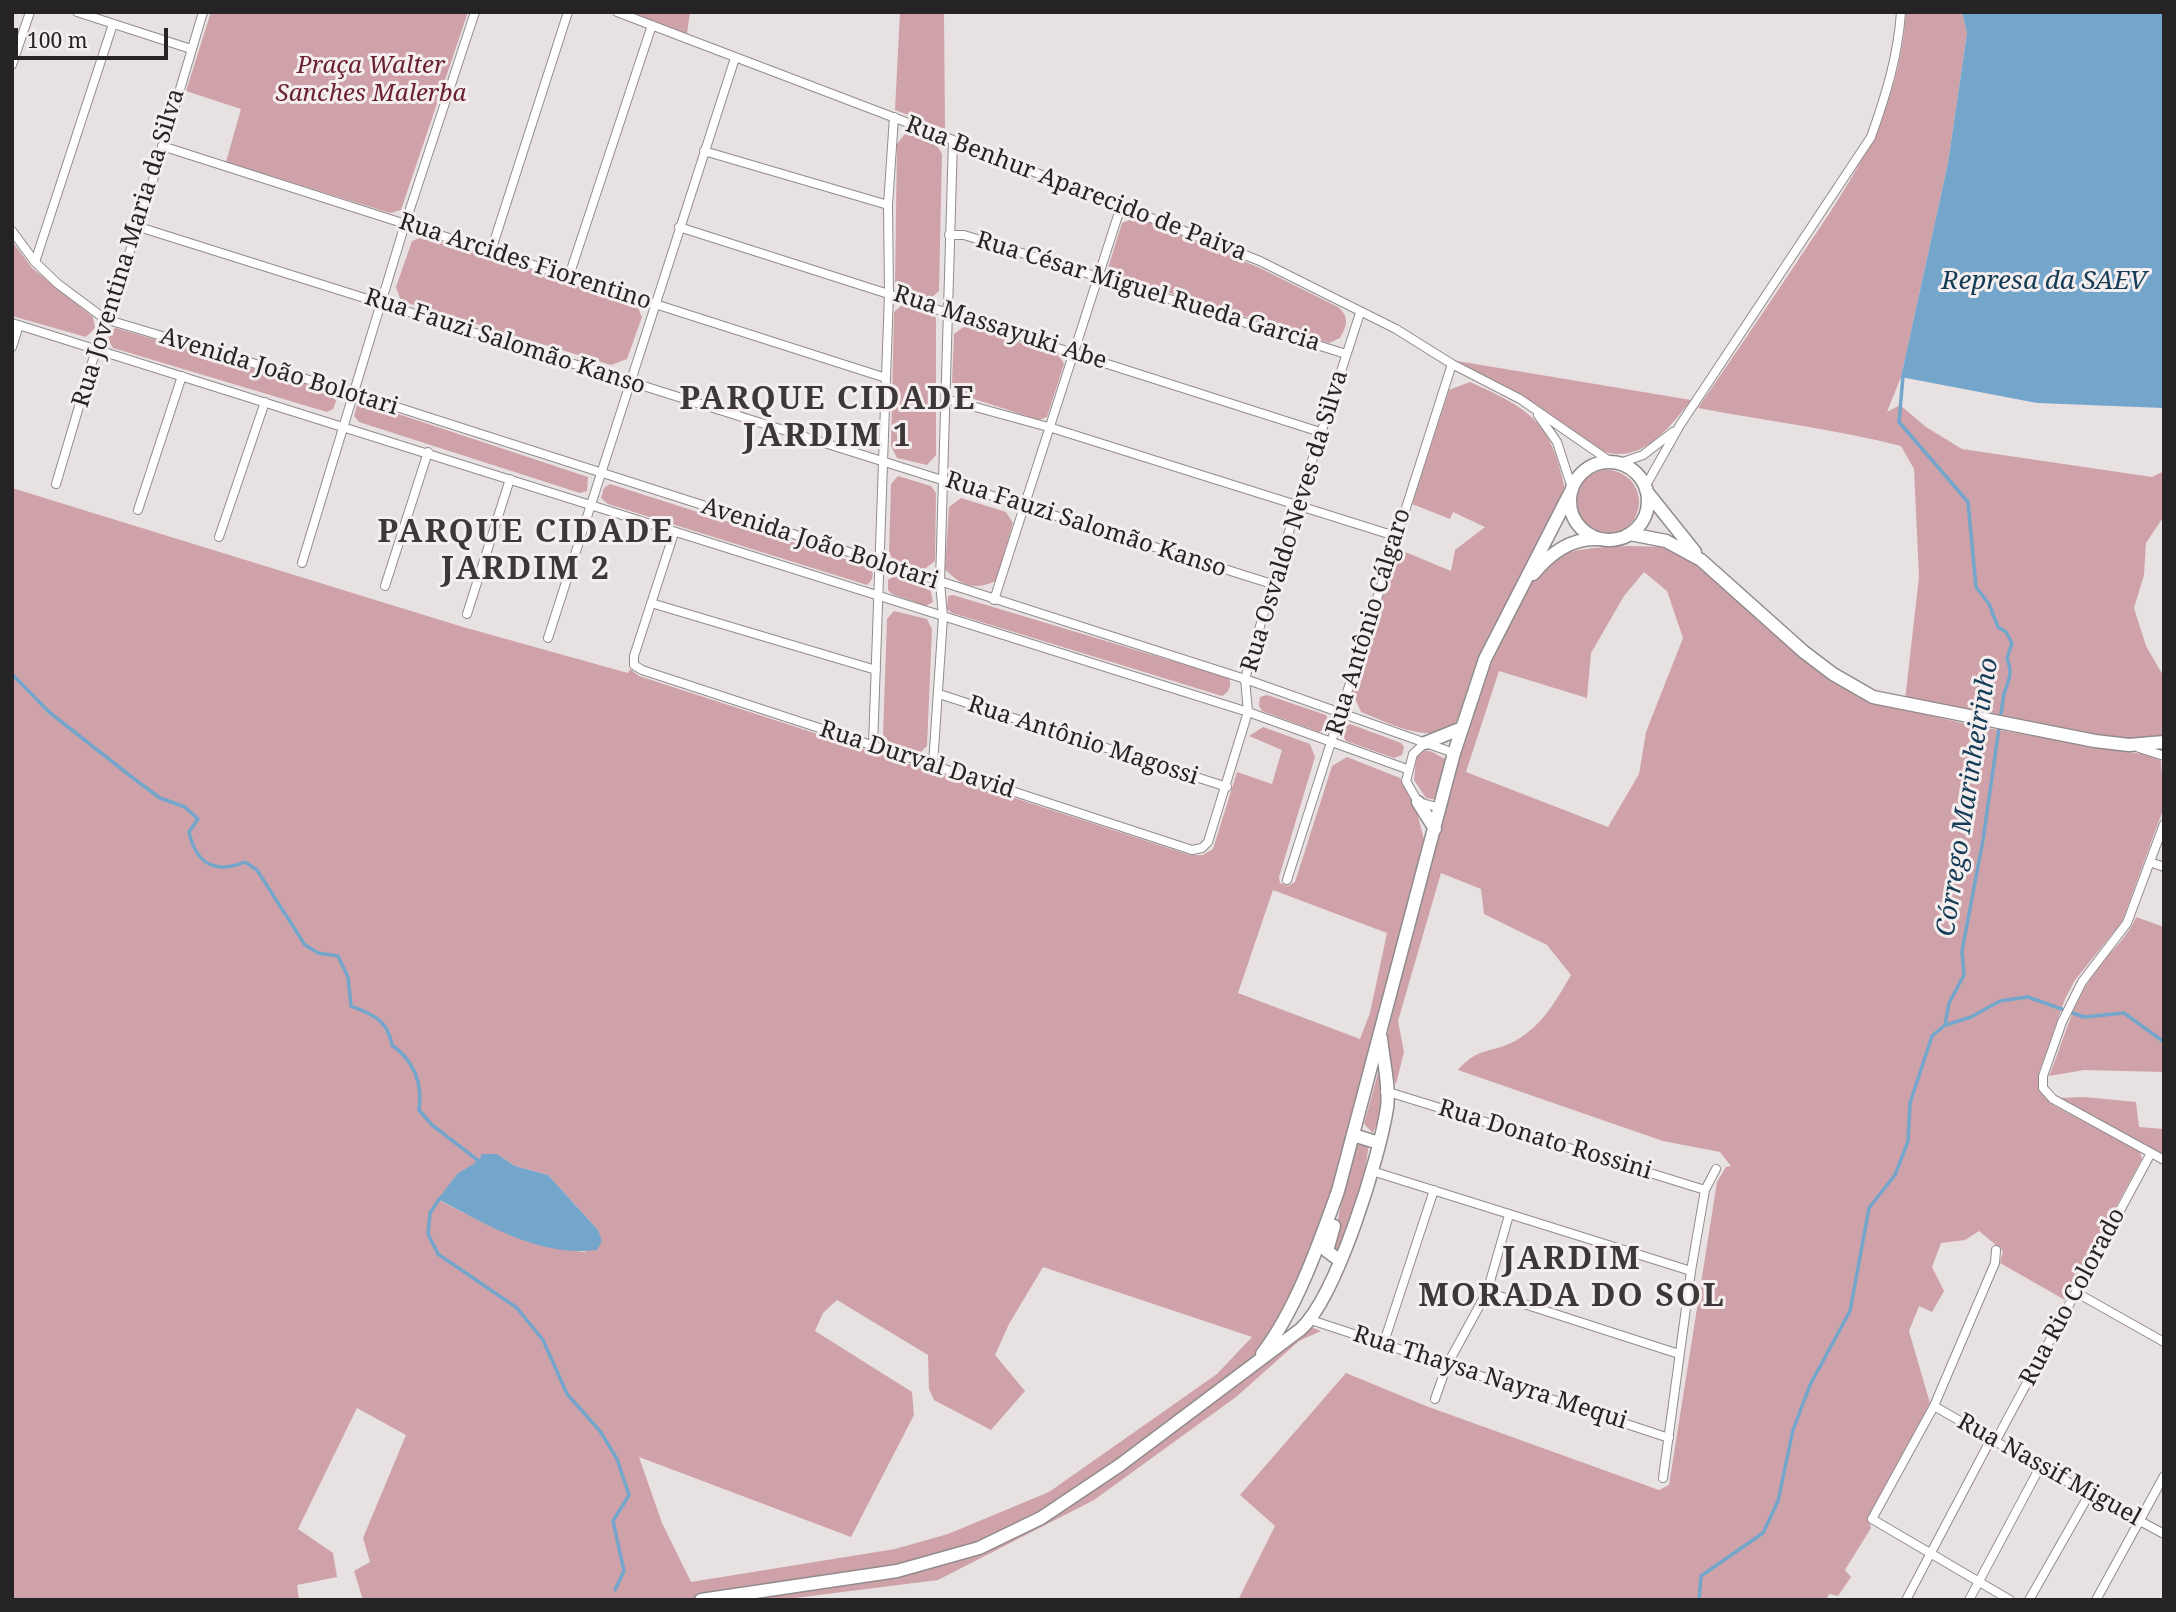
<!DOCTYPE html>
<meta charset="utf-8">
<style>
body{margin:0}
#map{position:relative;width:2176px;height:1612px;overflow:hidden;background:#e8e1e2;font-family:"Noto Serif",serif}
canvas{display:block}
.frame{position:absolute;inset:0;border:14px solid #252323;pointer-events:none}
.scale{position:absolute;left:14px;top:28px;width:154px;height:32px;box-sizing:border-box;border:4px solid #252323;border-top:0;padding-left:9px;font-size:21px;line-height:24px;white-space:nowrap;color:#252323;-webkit-text-stroke:5px #f5eeef;paint-order:stroke}
</style>
<div id="map">
<canvas width="2176" height="1612"></canvas>
<div class="frame"></div>
<div class="scale">100 m</div>
</div>
<script>
const g = document.querySelector('canvas').getContext('2d');
g.lineJoin = 'round';
function paint(path, color) {
  g.fillStyle = color;
  g.fill(path, 'evenodd');
}
function strokePath(path, color, width, dash) {
  g.strokeStyle = color;
  g.lineWidth = width;
  g.lineCap = dash ? 'butt' : 'round';
  g.setLineDash(dash || []);
  g.stroke(path);
}
function write(font, color, halo, rows, align = 'center') {
  g.font = font + ' "Noto Serif",serif';
  g.lineWidth = 6;
  g.setLineDash([]);
  g.textBaseline = 'middle';
  g.strokeStyle = halo;
  g.fillStyle = color;
  for (const [text, x, y, turn = 0] of rows) {
    g.save();
    g.translate(x, y);
    g.rotate((+turn || 0) * Math.PI / 180);
    g.textAlign = isNaN(turn) ? turn : align;
    if (halo) g.strokeText(text, 0, 0);
    g.fillText(text, 0, 0);
    g.restore();
  }
}
const green = new Path2D(`
 M 211,12 L 468,12 L 401,210 L 390,213 L 226,162 L 241,109 L 186,91 Z
 M 628,12 L 690,12 L 687,34 Z
 M 900,12 L 944,12 L 945,129 L 895,110 Z
 M 1906,12 L 1962,12 L 1967,33 L 1948,163 L 1901,377 L 1887,412 L 1900,405 L 1926,427 L 1962,449 L 2152,477 L 2164,471 L 2164,516 L 2146,543 L 2144,575 L 2134,608 L 2146,646 L 2164,677 L 2164,737 C 2112,752 1964,712 1905,700 L 1919,577 L 1914,469 L 1901,446 C 1835,429 1766,421 1698,408 C 1731,360 1764,311 1797,262 C 1852,180 1899,115 1906,12 Z
 M 908,130 L 933,139 L 942,154 L 939,291 L 929,300 L 901,292 L 895,282 L 897,144 Z
 M 1137,217 L 1258,267 L 1338,307 C 1350,317 1347,326 1340,338 L 1329,343 L 1113,275 L 1108,268 L 1122,223 Z
 M 425,236 L 636,303 L 642,317 L 627,359 L 611,365 L 401,301 L 396,287 L 412,241 Z
 M 12,241 L 32,268 L 93,317 L 95,328 L 86,337 L 12,316 Z
 M 902,305 L 929,311 L 936,318 L 936,455 L 927,465 L 897,458 L 891,446 L 894,312 Z
 M 965,326 L 1059,354 L 1064,364 L 1047,417 L 1039,420 L 959,394 L 952,382 L 954,334 Z
 M 116,328 L 333,392 L 337,399 L 333,409 L 327,412 L 113,348 L 108,340 L 111,330 Z
 M 1457,361 L 1691,400 C 1670,427 1643,463 1605,452 L 1521,396 Z
 M 1470,382 C 1530,409 1552,422 1565,490 C 1535,550 1499,610 1475,673 C 1469,689 1464,721 1448,729 C 1422,742 1385,721 1361,712 L 1352,691 L 1398,549 L 1451,571 L 1455,550 L 1485,527 L 1453,512 L 1450,519 L 1412,504 L 1449,390 Z
 M 362,402 L 588,477 L 587,491 L 580,493 L 359,422 L 354,416 L 357,405 Z
 M1575 502a32 32 0 1 1 64 0a32 32 0 1 1-64 0Z
 M 898,476 L 931,486 L 936,493 L 935,561 L 923,570 L 894,561 L 889,552 L 891,484 Z
 M 610,484 L 870,567 C 874,574 874,579 867,585 L 608,504 L 601,498 L 604,488 Z
 M 12,488 L 463,627 L 628,673 L 630,669 L 639,676 L 1190,855 L 1203,855 L 1213,849 L 1237,772 L 1272,784 L 1282,750 L 1249,736 L 1263,727 L 1310,744 L 1315,757 L 1279,877 L 1280,883 L 1288,886 L 1295,882 L 1332,766 L 1347,757 L 1400,778 L 1415,805 L 1425,843 L 1377,1038 L 1316,1245 L 1263,1349 L 1253,1358 L 1115,1463 L 1039,1515 L 975,1545 L 924,1561 L 684,1600 L 363,1600 L 354,1571 L 370,1562 L 363,1538 L 406,1435 L 357,1408 L 298,1529 L 333,1553 L 337,1577 L 297,1585 L 299,1600 L 12,1600 ZM 1273,890 L 1387,933 L 1370,1013 L 1360,1039 L 1238,993 ZM 497,1154 L 515,1166 L 548,1175 L 598,1230 L 585,1252 C 530,1247 487,1225 439,1200 L 458,1173 ZM 1043,1267 L 1252,1337 L 1217,1374 L 1049,1492 L 948,1534 L 895,1549 L 691,1582 L 662,1523 L 639,1457 L 851,1537 L 914,1415 L 912,1392 L 815,1331 L 823,1313 L 837,1300 L 928,1355 L 929,1389 L 934,1400 L 991,1430 L 1025,1391 L 995,1355 L 1009,1324 Z
 M 961,498 L 1006,512 L 1013,523 L 996,581 C 974,591 961,586 945,569 L 949,507 Z
 M 1629,546 L 1667,547 L 1697,564 L 1800,655 L 1885,705 L 1975,726 L 2148,755 L 2161,761 L 2164,807 L 2122,922 L 2075,980 L 2065,999 L 2038,1075 L 2040,1089 L 2051,1104 L 2140,1152 L 2142,1159 L 2065,1300 L 2000,1263 L 2003,1251 L 1979,1231 L 1965,1240 L 1941,1243 L 1932,1267 L 1944,1291 L 1932,1312 L 1919,1306 L 1909,1331 L 1930,1403 L 1868,1517 L 1871,1528 L 1845,1570 L 1851,1577 L 1838,1596 L 1829,1594 L 1826,1600 L 1238,1600 L 1275,1526 L 1240,1495 L 1346,1373 L 1426,1406 L 1659,1490 L 1669,1485 L 1717,1182 L 1726,1167 L 1731,1166 L 1720,1152 L 1663,1141 L 1458,1070 C 1479,1046 1490,1054 1515,1041 C 1543,1025 1555,1002 1571,975 L 1547,945 L 1484,914 L 1481,889 L 1441,873 L 1398,1021 L 1404,1052 L 1396,1084 L 1390,1072 L 1387,1037 C 1407,952 1429,868 1452,785 C 1468,728 1501,600 1547,563 C 1569,546 1603,548 1629,546 ZM 1644,572 L 1667,591 L 1683,638 L 1646,732 L 1639,774 L 1608,827 L 1466,772 L 1499,671 L 1587,698 L 1591,653 L 1624,596 Z
 M 894,576 L 930,588 L 933,602 L 926,606 L 892,594 L 888,590 L 888,580 Z
 M 953,595 L 1229,678 C 1232,686 1229,692 1222,696 L 952,613 L 947,609 L 948,596 Z
 M 894,611 L 927,619 L 932,629 L 927,746 L 919,754 L 889,745 L 883,736 L 887,619 Z
 M 1267,695 L 1326,715 L 1328,720 L 1325,729 L 1319,732 L 1262,711 L 1259,706 L 1260,697 Z
 M 1350,724 L 1401,743 L 1404,747 L 1402,755 L 1394,758 L 1346,741 L 1342,734 L 1344,727 Z
 M 1422,751 L 1430,751 L 1447,760 L 1438,800 L 1426,798 L 1414,780 L 1416,758 Z
 M 2136,917 L 2164,927 L 2164,1072 L 2084,1070 L 2049,1076 C 2063,1043 2070,1010 2090,979 C 2103,957 2127,940 2136,917 Z
 M 1381,1062 L 1384,1105 L 1373,1133 L 1364,1124 Z
 M 2084,1097 L 2136,1102 L 2139,1127 L 2164,1129 L 2164,1157 L 2058,1098 Z
 M 1363,1141 L 1369,1144 L 1365,1170 L 1340,1252 L 1332,1252 L 1343,1192 L 1357,1146 Z
 M 1311,1327 L 1321,1331 L 1299,1341 L 1236,1397 L 1094,1500 L 938,1580 L 779,1600 L 724,1600 L 898,1574 L 1007,1539 Z`);
const water = new Path2D(`
 M 1962,12 L 2164,12 L 2164,408 L 2037,403 L 1901,377 L 1948,163 L 1967,33 Z
 M 482,1154 L 497,1154 L 515,1166 L 548,1175 L 598,1230 L 602,1241 L 597,1250 C 539,1257 487,1225 438,1199 L 458,1173 L 479,1161 Z`);
const stream = new Path2D(`
 M 12,674 L 49,712 L 133,778 L 160,798 L 185,807 L 198,819 L 189,832 C 196,864 215,874 245,862 L 257,870 L 305,945 L 318,953 L 338,956 L 348,977 L 351,1006 C 373,1015 387,1019 392,1045 C 414,1061 423,1082 419,1110 L 432,1125 L 479,1161 L 476,1164
 M 1946,1025 L 1971,1017 L 2000,1001 L 2028,997 L 2084,1017 L 2124,1013 L 2164,1042
 M 440,1198 L 430,1213 L 428,1234 L 438,1254 L 517,1308 L 543,1340 L 567,1394 L 600,1431 L 617,1459 L 629,1495 L 613,1521 L 624,1571 L 615,1590
 M 1699,1600 L 1701,1576 L 1763,1533 L 1778,1501 L 1793,1430 L 1810,1385 L 1850,1311 L 1869,1208 L 1895,1175 L 1908,1141 L 1910,1103 L 1932,1036 L 1945,1025 L 1949,1003 L 1964,975 L 1962,951 L 1983,840 L 2004,693 C 2009,681 2013,672 2007,659 L 2012,643 L 2006,632 L 1998,627 L 1989,604 L 1976,587 L 1968,502 L 1899,422 L 1903,376`);
const minor = new Path2D(`
 M 77,12 L 191,49
 M 617,12 L 953,140 L 1260,261 L 1396,329 L 1452,364 L 1520,399 L 1611,462
 M 12,65 L 30,12
 M 162,146 L 886,378
 M 704,151 L 888,205
 M 139,227 L 1272,584
 M 679,227 L 1320,432
 M 12,231 L 35,262 L 58,284 L 105,319 L 353,393 L 1245,679 L 1454,753
 M 949,235 L 964,235 L 1346,354
 M 491,251 L 568,12
 M 35,262 L 113,24
 M 569,276 L 652,25
 M 12,323 L 1248,712 L 1407,769
 M 12,347 L 19,325
 M 946,399 L 1052,428 L 1395,536
 M 1538,415 L 1557,442 L 1572,488
 M 1620,463 L 1643,455 L 1673,432
 M 56,484 L 105,319 L 139,227 L 203,12
 M 1645,487 L 1680,425 L 1871,137 C 1886,95 1898,56 1901,12
 M 138,510 L 182,376
 M 674,533 L 634,656 L 634,665 L 642,670 L 1192,850 L 1202,848 L 1208,842 L 1248,712 L 1245,679 L 1272,584 L 1360,313
 M 219,537 L 265,402
 M 302,563 L 405,224 L 475,12
 M 385,586 L 428,452
 M 994,600 L 1121,206
 M 651,603 L 876,670
 M 467,614 L 510,479
 M 548,638 L 735,58
 M 939,694 L 1227,787
 M 1425,743 L 1413,754 L 1406,781 L 1418,802 L 1441,808
 M 873,746 L 889,293 L 888,205 L 894,117
 M 2139,748 L 2164,756
 M 933,764 L 943,617 L 940,582 L 953,140
 M 2164,824 L 2127,923 L 2082,982 L 2062,1022 L 2043,1076 L 2043,1088 L 2053,1099 L 2164,1160
 M 2150,862 L 2164,867
 M 1287,880 L 1452,364
 M 1385,1091 L 1705,1190
 M 1372,1171 L 1691,1271
 M 1996,1250 L 1995,1263 L 1934,1406 L 1872,1519 L 2010,1600
 M 1487,1292 L 1679,1354
 M 2077,1293 L 2164,1342
 M 1311,1320 L 1669,1438
 M 1384,1342 L 1434,1190
 M 1435,1399 L 1447,1365 L 1487,1292 L 1509,1215
 M 1934,1406 L 2040,1467 L 2164,1534
 M 1995,1442 L 2151,1153
 M 1663,1478 L 1691,1271 L 1705,1190 L 1716,1169
 M 1906,1600 L 1991,1439
 M 1969,1600 L 2040,1467
 M 2029,1600 L 2090,1493
 M 2096,1600 L 2164,1476`);
const secondary = new Path2D(`
 M1570 501a39 39 0 1 1 78 0a39 39 0 1 1-78 0Z
 M 1647,492 L 1695,552
 M 1630,534 L 1666,541 L 1701,560 L 1804,652 L 1833,674 L 1873,697 L 2095,741 L 2129,745 L 2164,742
 M 1533,574 C 1550,554 1570,538 1597,539
 M 1425,743 L 1462,728
 M 1418,802 L 1435,829
 M 1353,1135 L 1379,1143
 M 1334,1226 L 1327,1251 L 1339,1260
 M 1262,1354 C 1296,1310 1319,1244 1338,1191 L 1454,753 L 1485,659 L 1570,493
 M 701,1600 L 897,1571 L 979,1548 L 1041,1518 L 1120,1465 L 1301,1329 C 1337,1295 1379,1159 1387,1108 C 1390,1087 1383,1059 1381,1038`);
const parkNames = [
 ["Praça Walter",371,66],
 ["Sanches Malerba",371,94]
];
const streetNames = [
 ["Rua Benhur Aparecido de Paiva",1076,189,21],
 ["Rua Joventina Maria da Silva",129,248,-73],
 ["Rua Arcides Fiorentino",525,262,18],
 ["Rua César Miguel Rueda Garcia",1148,292,17],
 ["Rua Massayuki Abe",1000,328,18],
 ["Rua Fauzi Salomão Kanso",505,342,18],
 ["Avenida João Bolotari",279,372,17],
 ["Rua Osvaldo Neves da Silva",1295,521,-73],
 ["Rua Fauzi Salomão Kanso",1086,525,18],
 ["Avenida João Bolotari",820,544,18],
 ["Rua Antônio Cálgaro",1369,622,-73],
 ["Rua Antônio Magossi",1083,741,18],
 ["Rua Durval David",917,760,18],
 ["Rua Donato Rossini",1545,1140,17],
 ["Rua Rio Colorado",2073,1297,-62],
 ["Rua Thaysa Nayra Mequi",1490,1378,18],
 ["Rua Nassif Miguel",2049,1470,29]
];
const waterNames = [
 ["Represa da SAEV",2044,282],
 ["Córrego Marinheirinho",1968,797,-81]
];
const districtNames = [
 ["PARQUE CIDADE",828,400],
 ["JARDIM 1",828,437],
 ["PARQUE CIDADE",526,533],
 ["JARDIM 2",526,570],
 ["JARDIM",1572,1260],
 ["MORADA DO SOL",1572,1297]
];
paint(green, '#cfa2a9');
paint(water, '#74a6cc');
strokePath(stream, '#74a6cc', 3.5);
strokePath(minor, '#918b8c', 10);
strokePath(secondary, '#918b8c', 15);
strokePath(minor, '#fff', 8);
strokePath(secondary, '#fff', 12);
write('italic 24px', '#6b2134', '#f5eeef', parkNames);
write('24px', '#252323', '#f5eeef', streetNames);
write('italic 26px', '#143c57', '#f5eeef', waterNames);
g.letterSpacing = '2px';
write('bold 32px', '#3d3738', '#f5eeef', districtNames);
g.letterSpacing = '0px';
</script>
